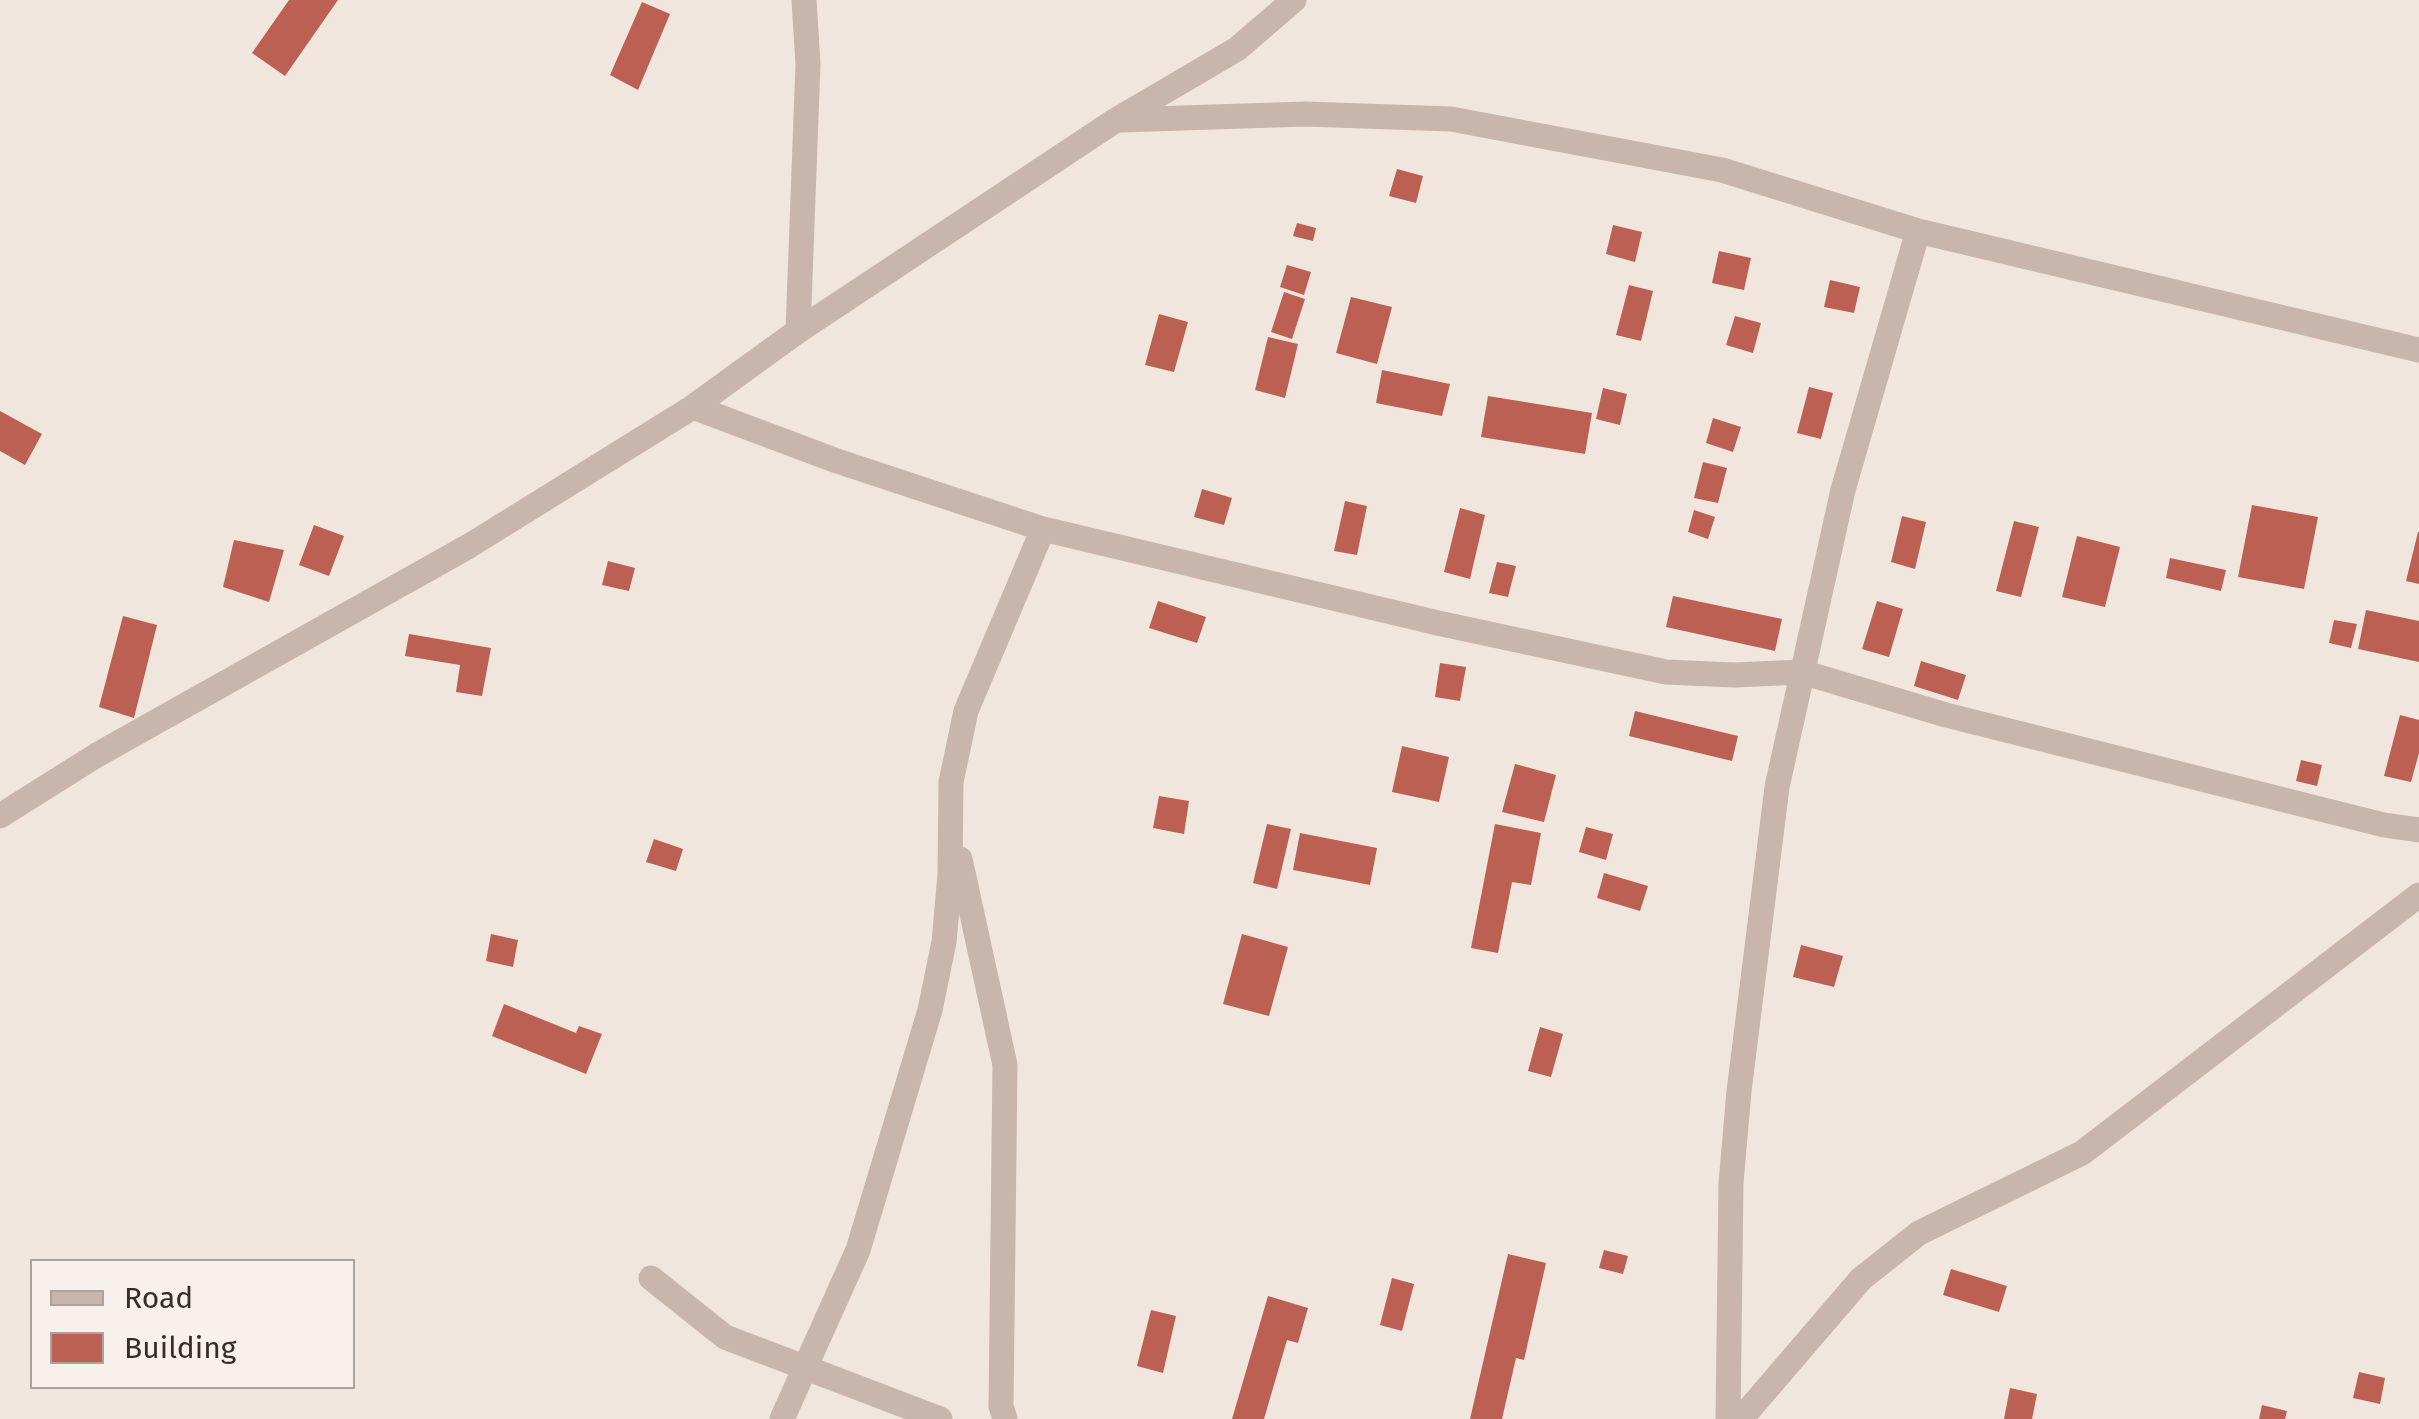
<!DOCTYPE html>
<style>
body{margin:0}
#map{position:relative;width:2419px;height:1419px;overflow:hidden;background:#f0e6de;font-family:"Fira Sans",sans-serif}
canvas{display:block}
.legend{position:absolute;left:30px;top:1259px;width:325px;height:130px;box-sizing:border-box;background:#f8f0ea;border:2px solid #aaa29d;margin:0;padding:12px 18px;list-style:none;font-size:30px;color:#362c2a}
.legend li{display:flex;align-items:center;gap:20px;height:50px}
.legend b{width:50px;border:2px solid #aaa29d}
</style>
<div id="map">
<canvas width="2419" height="1419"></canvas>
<ul class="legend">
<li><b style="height:12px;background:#c8b5ab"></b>Road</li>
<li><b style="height:28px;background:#bb6052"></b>Building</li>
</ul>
</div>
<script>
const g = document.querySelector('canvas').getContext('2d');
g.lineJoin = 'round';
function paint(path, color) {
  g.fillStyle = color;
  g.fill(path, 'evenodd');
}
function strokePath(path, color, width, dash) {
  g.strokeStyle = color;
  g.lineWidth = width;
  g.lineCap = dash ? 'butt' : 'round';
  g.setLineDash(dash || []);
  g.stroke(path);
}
const building = new Path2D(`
 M 289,0 L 338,0 L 285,76 L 252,53 Z
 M 642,2 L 670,14 L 638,90 L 610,75 Z
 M 1397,169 L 1423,176 L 1416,203 L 1389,196 Z
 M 1297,223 L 1316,228 L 1313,241 L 1293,236 Z
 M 1613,225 L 1642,232 L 1635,262 L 1606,254 Z
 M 1719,251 L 1751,258 L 1744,290 L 1712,283 Z
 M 1287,265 L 1311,272 L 1304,295 L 1280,287 Z
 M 1830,280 L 1860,287 L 1854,313 L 1824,307 Z
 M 1629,285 L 1653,291 L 1641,341 L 1616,335 Z
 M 1284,292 L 1305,299 L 1292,339 L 1271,332 Z
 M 1351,297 L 1392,307 L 1377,364 L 1336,353 Z
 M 1159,314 L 1188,322 L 1174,372 L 1145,365 Z
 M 1735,316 L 1761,323 L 1753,353 L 1726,345 Z
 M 1268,337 L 1298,344 L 1285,398 L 1255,390 Z
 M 1382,370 L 1450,384 L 1442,416 L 1376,403 Z
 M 1809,387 L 1833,393 L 1821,439 L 1797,433 Z
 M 1603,388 L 1627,394 L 1620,425 L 1596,419 Z
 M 1488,396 L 1592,413 L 1585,454 L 1481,437 Z
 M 0,411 L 42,434 L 25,465 L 0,451 Z
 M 1713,418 L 1741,427 L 1733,452 L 1706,443 Z
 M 1703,462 L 1727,468 L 1718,503 L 1694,498 Z
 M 1202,489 L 1232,498 L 1224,525 L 1194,517 Z
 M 1345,501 L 1367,506 L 1357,555 L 1334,551 Z
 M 2252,505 L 2318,517 L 2304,589 L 2238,577 Z
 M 1460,508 L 1485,515 L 1470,579 L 1444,572 Z
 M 1694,510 L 1715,517 L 1708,539 L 1688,532 Z
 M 1902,516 L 1926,522 L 1915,569 L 1891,562 Z
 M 2014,521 L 2039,527 L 2021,597 L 1996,591 Z
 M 314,525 L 344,536 L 329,576 L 299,565 Z
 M 2418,532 L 2419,532 L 2419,584 L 2406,581 Z
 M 2077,536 L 2120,547 L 2105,607 L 2062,597 Z
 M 234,540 L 284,550 L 269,602 L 223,587 Z
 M 2170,558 L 2226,570 L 2221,591 L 2166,578 Z
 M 608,561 L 635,568 L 629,591 L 602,585 Z
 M 1497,562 L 1516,566 L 1508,597 L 1489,593 Z
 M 1673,596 L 1782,619 L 1775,651 L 1666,627 Z
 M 1158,601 L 1206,617 L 1197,643 L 1149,628 Z
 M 1877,601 L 1903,609 L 1889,657 L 1862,649 Z
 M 2366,610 L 2419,621 L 2419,662 L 2358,649 Z
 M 123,616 L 157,625 L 134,718 L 99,707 Z
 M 2334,620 L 2357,624 L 2351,648 L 2329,643 Z
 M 409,634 L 491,648 L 482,696 L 456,692 L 460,665 L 405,656 Z
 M 1921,661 L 1966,675 L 1958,700 L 1914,686 Z
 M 1440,663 L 1466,667 L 1460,701 L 1435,697 Z
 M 1635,711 L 1738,736 L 1732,761 L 1629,736 Z
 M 2400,715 L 2419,720 L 2419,753 L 2411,782 L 2384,776 Z
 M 1402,746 L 1449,757 L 1439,802 L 1392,792 Z
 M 2301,760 L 2322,765 L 2317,786 L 2296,781 Z
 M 1515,764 L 1556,775 L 1544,822 L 1502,812 Z
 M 1159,796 L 1189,801 L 1184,834 L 1153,828 Z
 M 1267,824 L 1291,829 L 1277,889 L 1253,883 Z
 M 1495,824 L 1541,833 L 1531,885 L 1512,882 L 1498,953 L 1471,948 Z
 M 1586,827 L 1613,834 L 1606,860 L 1579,852 Z
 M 1300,833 L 1377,848 L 1370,885 L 1293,870 Z
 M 654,839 L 683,849 L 676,871 L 646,862 Z
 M 1604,873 L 1648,886 L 1640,911 L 1597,898 Z
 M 491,934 L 518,940 L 513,967 L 486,961 Z
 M 1242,934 L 1288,947 L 1269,1016 L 1223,1004 Z
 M 1801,945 L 1843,956 L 1834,987 L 1793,977 Z
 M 504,1004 L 576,1033 L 579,1026 L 602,1034 L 586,1074 L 492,1036 Z
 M 1540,1027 L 1563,1034 L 1551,1077 L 1528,1071 Z
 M 1604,1250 L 1628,1256 L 1623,1274 L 1599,1268 Z
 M 1508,1254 L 1546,1263 L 1524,1360 L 1516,1358 L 1502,1419 L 1470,1419 Z
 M 1951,1269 L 2007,1286 L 1999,1312 L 1943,1295 Z
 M 1392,1278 L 1414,1284 L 1402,1331 L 1380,1325 Z
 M 1268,1296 L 1308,1308 L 1298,1343 L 1287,1340 L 1264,1419 L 1232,1419 Z
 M 1151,1310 L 1176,1316 L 1163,1373 L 1137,1366 Z
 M 2359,1372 L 2385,1378 L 2380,1404 L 2353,1398 Z
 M 2010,1388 L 2037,1394 L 2032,1419 L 2004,1419 Z
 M 2262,1405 L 2287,1411 L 2285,1419 L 2259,1419 Z`);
const minor = new Path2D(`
 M 1121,120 L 1305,114 L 1451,119 L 1722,170 L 1918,231 L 2419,350
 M 798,331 L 808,64 L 804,0
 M 693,407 L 837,461 L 1043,529 L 1438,623 L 1666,672 L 1734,675 L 1802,672 L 1946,715 L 2384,825 L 2419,830
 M 0,816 L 97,755 L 469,546 L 693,407 L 798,331 L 1116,120 L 1237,49 L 1294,0
 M 960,859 L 1005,1065 L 1001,1406 L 1005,1419
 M 651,1278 L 725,1337 L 940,1419
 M 782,1419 L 858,1250 L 930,1010 L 944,942 L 950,875 L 951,782 L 966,711 L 1043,529
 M 1728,1419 L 1731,1183 L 1739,1091 L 1777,787 L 1843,490 L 1918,231
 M 1741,1419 L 1861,1279 L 1919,1233 L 2082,1153 L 2419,895`);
paint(building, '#bb6052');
strokePath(minor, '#c8b5ab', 25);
</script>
